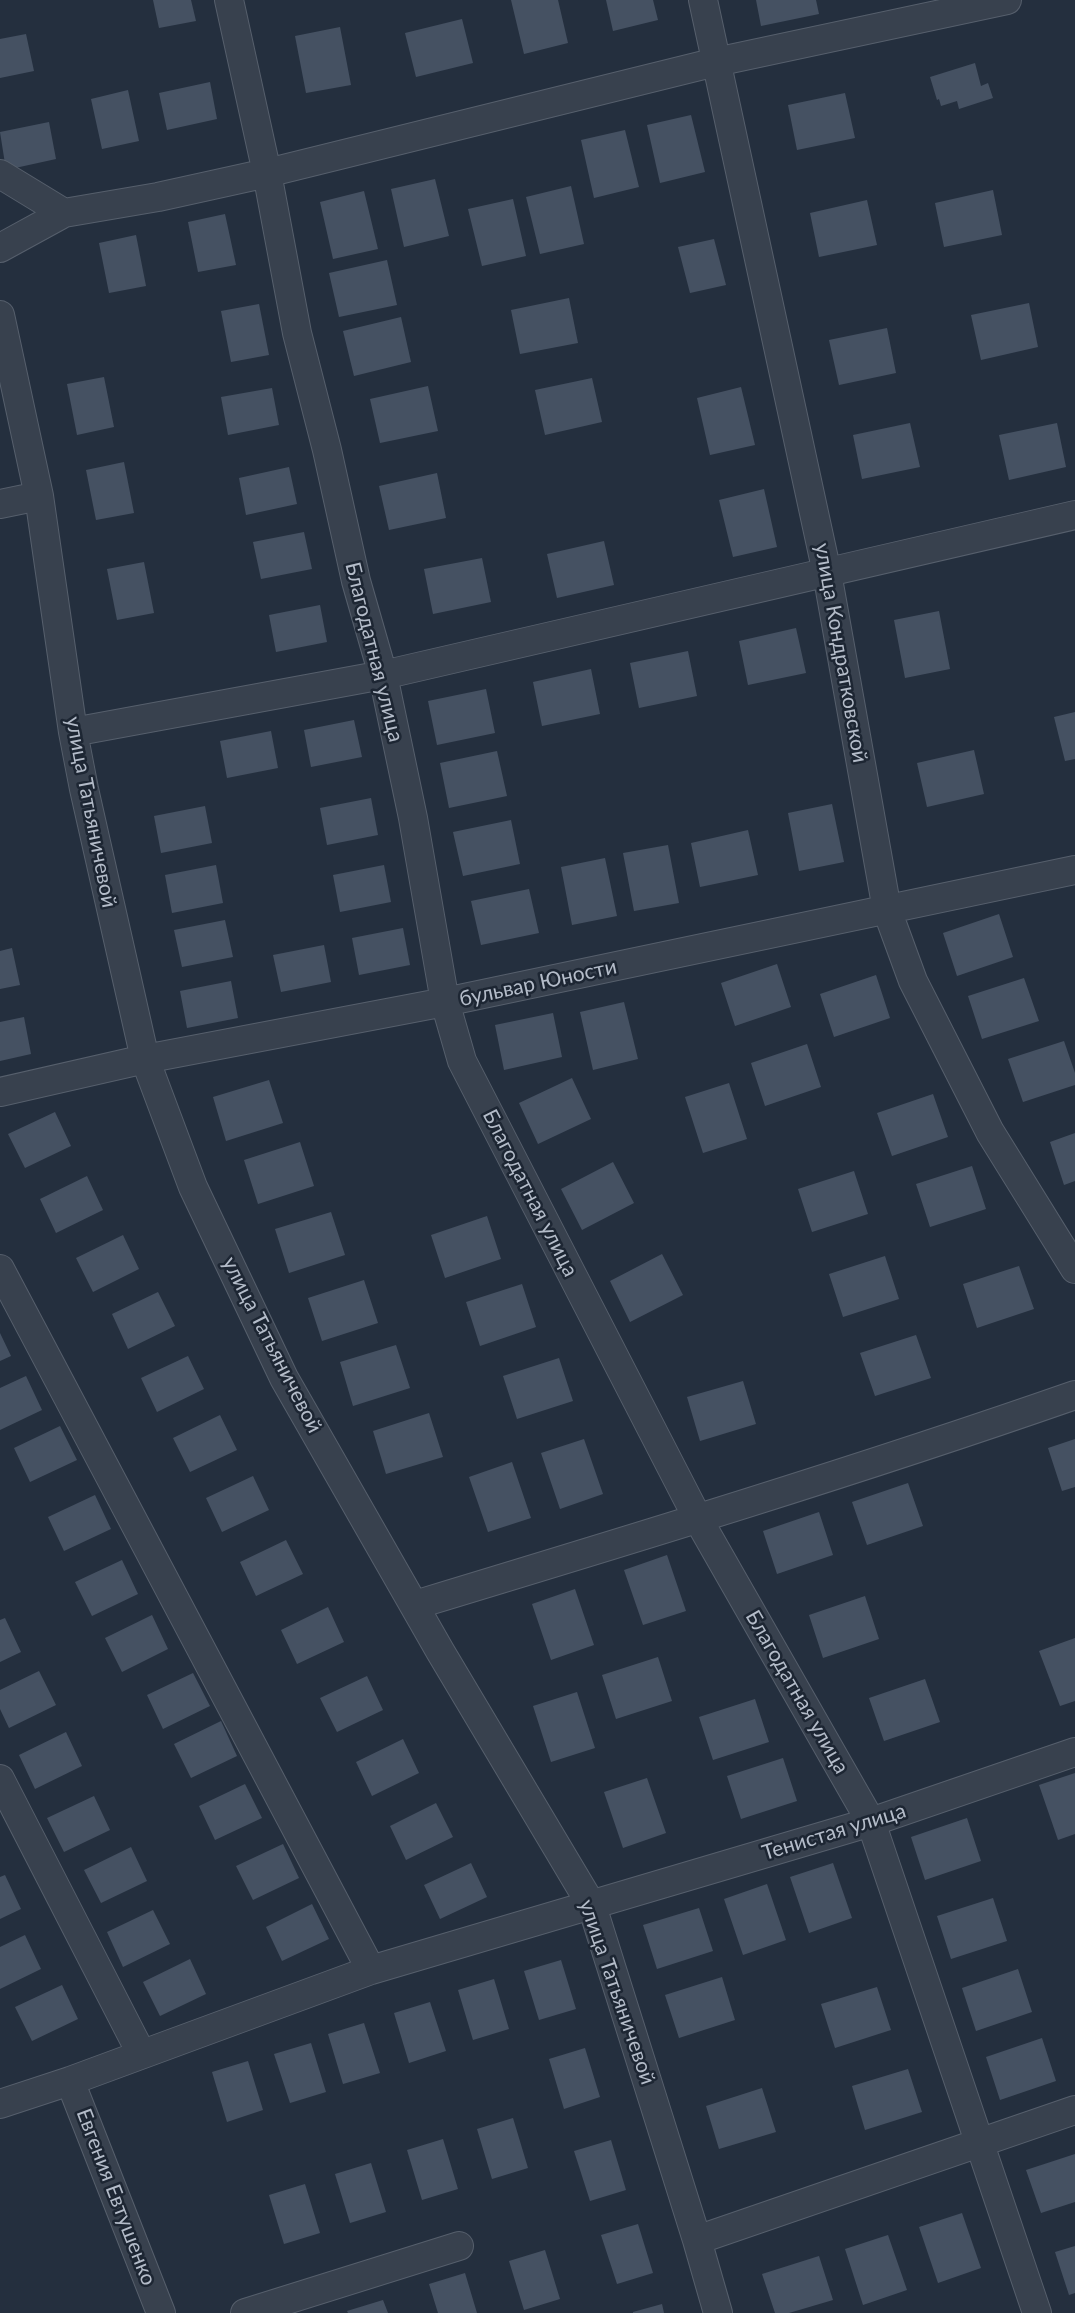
<!DOCTYPE html>
<meta charset="utf-8">
<style>
body{margin:0}
canvas{display:block;background:#242f3e}
</style>
<canvas width="1075" height="2313"></canvas>
<script>
const g = document.querySelector('canvas').getContext('2d');
g.lineJoin = 'round';
function paint(path, color) {
  g.fillStyle = color;
  g.fill(path, 'evenodd');
}
function strokePath(path, color, width, dash) {
  g.strokeStyle = color;
  g.lineWidth = width;
  g.lineCap = dash ? 'butt' : 'round';
  g.setLineDash(dash || []);
  g.stroke(path);
}
function write(font, color, halo, rows, align = 'center') {
  g.font = font + ' Lato,sans-serif';
  g.lineWidth = 5;
  g.setLineDash([]);
  g.textBaseline = 'middle';
  g.strokeStyle = halo;
  g.fillStyle = color;
  for (const [text, x, y, turn = 0] of rows) {
    g.save();
    g.translate(x, y);
    g.rotate((+turn || 0) * Math.PI / 180);
    g.textAlign = isNaN(turn) ? turn : align;
    if (halo) g.strokeText(text, 0, 0);
    g.fillText(text, 0, 0);
    g.restore();
  }
}
const building = new Path2D(`
 M 153,0 L 191,0 L 196,21 L 159,28 Z
 M 511,0 L 558,0 L 568,43 L 524,54 Z
 M 606,0 L 653,0 L 658,20 L 613,31 Z
 M 756,0 L 816,0 L 819,14 L 761,26 Z
 M 462,19 L 473,63 L 416,77 L 405,33 Z
 M 340,27 L 351,85 L 306,93 L 295,36 Z
 M 26,34 L 34,71 L 0,78 L 0,39 Z
 M 975,63 L 981,86 L 988,83 L 993,98 L 959,109 L 957,101 L 941,106 L 939,99 L 937,100 L 930,77 Z
 M 210,82 L 217,119 L 167,130 L 159,93 Z
 M 128,90 L 139,141 L 102,149 L 91,99 Z
 M 845,93 L 855,138 L 797,150 L 788,105 Z
 M 691,115 L 705,172 L 660,183 L 647,125 Z
 M 49,122 L 56,159 L 6,170 L 0,132 Z
 M 625,130 L 639,187 L 594,198 L 581,140 Z
 M 435,179 L 449,236 L 404,247 L 391,189 Z
 M 571,186 L 584,244 L 540,254 L 526,197 Z
 M 993,190 L 1002,235 L 944,247 L 935,203 Z
 M 364,191 L 378,249 L 333,259 L 320,202 Z
 M 513,199 L 526,256 L 482,266 L 468,209 Z
 M 867,200 L 877,245 L 819,257 L 810,213 Z
 M 225,214 L 236,265 L 198,272 L 188,222 Z
 M 136,235 L 146,286 L 109,293 L 99,243 Z
 M 714,239 L 726,285 L 690,293 L 678,247 Z
 M 387,260 L 397,305 L 339,317 L 329,273 Z
 M 569,298 L 578,343 L 520,354 L 511,310 Z
 M 1029,303 L 1038,347 L 981,360 L 971,315 Z
 M 259,304 L 269,355 L 231,362 L 221,311 Z
 M 401,317 L 411,362 L 354,376 L 343,331 Z
 M 887,328 L 896,373 L 839,385 L 829,340 Z
 M 104,377 L 114,427 L 77,435 L 67,384 Z
 M 592,378 L 602,422 L 545,435 L 535,390 Z
 M 428,386 L 438,431 L 380,443 L 370,399 Z
 M 741,387 L 755,445 L 710,455 L 697,398 Z
 M 272,388 L 279,425 L 228,435 L 221,397 Z
 M 910,423 L 920,467 L 862,479 L 853,435 Z
 M 1057,423 L 1066,467 L 1009,480 L 999,435 Z
 M 124,462 L 134,513 L 96,520 L 86,470 Z
 M 289,467 L 297,504 L 246,515 L 239,478 Z
 M 437,473 L 446,518 L 389,530 L 379,486 Z
 M 764,489 L 777,547 L 733,557 L 719,500 Z
 M 304,532 L 312,569 L 261,579 L 253,542 Z
 M 604,541 L 614,585 L 557,598 L 547,554 Z
 M 482,558 L 491,602 L 433,614 L 424,569 Z
 M 144,562 L 154,613 L 117,620 L 107,569 Z
 M 320,605 L 327,642 L 276,652 L 269,615 Z
 M 939,611 L 950,669 L 905,678 L 894,620 Z
 M 796,628 L 806,673 L 748,685 L 739,641 Z
 M 688,651 L 697,696 L 639,708 L 630,663 Z
 M 591,669 L 600,714 L 542,726 L 533,682 Z
 M 486,689 L 495,733 L 437,745 L 428,701 Z
 M 1075,712 L 1075,759 L 1065,761 L 1054,717 Z
 M 354,720 L 362,757 L 311,767 L 304,730 Z
 M 271,731 L 278,768 L 227,778 L 220,741 Z
 M 974,750 L 984,794 L 927,807 L 917,763 Z
 M 497,751 L 507,796 L 449,808 L 440,763 Z
 M 371,798 L 378,835 L 327,845 L 320,808 Z
 M 832,804 L 844,862 L 799,871 L 788,813 Z
 M 205,806 L 212,843 L 161,853 L 154,816 Z
 M 511,820 L 520,864 L 463,876 L 453,832 Z
 M 748,830 L 758,875 L 700,887 L 691,843 Z
 M 668,845 L 679,903 L 634,911 L 623,853 Z
 M 605,858 L 617,916 L 572,925 L 561,867 Z
 M 216,865 L 223,903 L 172,913 L 165,875 Z
 M 384,865 L 391,902 L 340,912 L 333,875 Z
 M 529,889 L 539,933 L 481,945 L 471,901 Z
 M 999,914 L 1013,957 L 957,976 L 943,933 Z
 M 225,920 L 233,957 L 182,967 L 174,930 Z
 M 403,928 L 410,965 L 359,975 L 352,938 Z
 M 324,945 L 331,982 L 281,992 L 273,955 Z
 M 12,948 L 20,985 L 0,989 L 0,951 Z
 M 777,964 L 791,1007 L 735,1026 L 721,983 Z
 M 876,975 L 890,1018 L 834,1037 L 820,994 Z
 M 1024,978 L 1039,1021 L 982,1039 L 968,996 Z
 M 231,981 L 238,1018 L 187,1028 L 180,991 Z
 M 624,1002 L 638,1059 L 593,1070 L 580,1012 Z
 M 553,1013 L 562,1057 L 504,1070 L 495,1025 Z
 M 24,1017 L 31,1054 L 0,1061 L 0,1022 Z
 M 1064,1041 L 1075,1073 L 1075,1085 L 1023,1102 L 1008,1059 Z
 M 807,1044 L 821,1087 L 765,1106 L 751,1063 Z
 M 572,1078 L 591,1119 L 538,1144 L 519,1103 Z
 M 269,1080 L 283,1123 L 226,1141 L 213,1097 Z
 M 729,1083 L 747,1139 L 703,1153 L 685,1097 Z
 M 933,1094 L 948,1137 L 892,1156 L 877,1113 Z
 M 55,1112 L 71,1146 L 25,1168 L 8,1134 Z
 M 1075,1133 L 1075,1181 L 1064,1185 L 1050,1142 Z
 M 300,1142 L 314,1186 L 258,1204 L 244,1160 Z
 M 613,1162 L 634,1203 L 582,1230 L 561,1189 Z
 M 972,1166 L 986,1209 L 930,1227 L 916,1184 Z
 M 854,1171 L 868,1214 L 812,1232 L 798,1189 Z
 M 87,1176 L 103,1210 L 56,1233 L 40,1199 Z
 M 331,1212 L 345,1255 L 289,1273 L 275,1229 Z
 M 487,1216 L 501,1259 L 445,1278 L 431,1235 Z
 M 123,1235 L 139,1269 L 93,1292 L 76,1258 Z
 M 662,1254 L 683,1295 L 630,1322 L 610,1281 Z
 M 885,1256 L 899,1299 L 843,1317 L 829,1274 Z
 M 1019,1266 L 1034,1309 L 977,1328 L 963,1284 Z
 M 364,1280 L 378,1323 L 322,1341 L 308,1298 Z
 M 522,1284 L 536,1327 L 480,1346 L 466,1302 Z
 M 158,1292 L 175,1326 L 128,1349 L 112,1314 Z
 M 0,1333 L 11,1356 L 0,1361 Z
 M 916,1335 L 931,1378 L 875,1396 L 860,1353 Z
 M 396,1345 L 410,1388 L 353,1406 L 340,1362 Z
 M 188,1356 L 204,1389 L 157,1412 L 141,1378 Z
 M 559,1358 L 573,1401 L 517,1419 L 503,1376 Z
 M 26,1376 L 42,1410 L 0,1430 L 0,1388 Z
 M 743,1381 L 756,1424 L 700,1441 L 687,1397 Z
 M 429,1413 L 443,1457 L 386,1474 L 373,1431 Z
 M 220,1415 L 237,1450 L 190,1472 L 173,1438 Z
 M 60,1426 L 77,1460 L 30,1482 L 14,1448 Z
 M 584,1439 L 603,1494 L 560,1509 L 541,1453 Z
 M 1075,1439 L 1075,1487 L 1062,1491 L 1048,1448 Z
 M 512,1462 L 531,1518 L 488,1532 L 469,1477 Z
 M 253,1476 L 269,1510 L 222,1532 L 206,1498 Z
 M 908,1483 L 923,1526 L 867,1545 L 852,1502 Z
 M 95,1495 L 111,1529 L 64,1551 L 48,1517 Z
 M 819,1512 L 833,1555 L 777,1574 L 763,1531 Z
 M 286,1540 L 303,1574 L 256,1596 L 240,1562 Z
 M 667,1555 L 686,1611 L 643,1625 L 624,1570 Z
 M 122,1560 L 138,1594 L 92,1616 L 75,1582 Z
 M 575,1589 L 594,1645 L 551,1660 L 532,1604 Z
 M 865,1596 L 879,1639 L 823,1658 L 809,1615 Z
 M 328,1607 L 344,1642 L 297,1664 L 281,1630 Z
 M 152,1615 L 168,1649 L 122,1672 L 105,1638 Z
 M 5,1618 L 21,1652 L 0,1662 L 0,1620 Z
 M 1075,1638 L 1075,1701 L 1060,1706 L 1039,1651 Z
 M 658,1657 L 672,1701 L 616,1719 L 602,1675 Z
 M 39,1671 L 56,1705 L 9,1728 L 0,1709 L 0,1690 Z
 M 193,1673 L 210,1706 L 163,1729 L 147,1695 Z
 M 367,1676 L 383,1710 L 337,1732 L 320,1698 Z
 M 925,1679 L 940,1722 L 884,1741 L 869,1698 Z
 M 577,1692 L 595,1748 L 551,1762 L 533,1706 Z
 M 755,1699 L 769,1742 L 713,1760 L 699,1717 Z
 M 221,1721 L 237,1756 L 191,1778 L 174,1744 Z
 M 66,1732 L 82,1766 L 35,1789 L 19,1755 Z
 M 403,1739 L 419,1773 L 372,1796 L 356,1762 Z
 M 783,1758 L 797,1801 L 741,1819 L 727,1776 Z
 M 1075,1773 L 1075,1834 L 1058,1840 L 1039,1785 Z
 M 647,1778 L 666,1833 L 623,1848 L 604,1792 Z
 M 245,1784 L 262,1818 L 215,1840 L 199,1806 Z
 M 94,1796 L 110,1830 L 64,1852 L 47,1818 Z
 M 436,1803 L 453,1837 L 406,1860 L 390,1826 Z
 M 967,1818 L 981,1861 L 925,1880 L 911,1837 Z
 M 283,1844 L 299,1878 L 253,1900 L 236,1866 Z
 M 131,1847 L 147,1881 L 101,1903 L 84,1870 Z
 M 471,1863 L 487,1897 L 440,1919 L 424,1885 Z
 M 833,1863 L 852,1918 L 809,1933 L 790,1877 Z
 M 5,1875 L 21,1909 L 0,1919 L 0,1877 Z
 M 767,1884 L 786,1940 L 743,1955 L 724,1899 Z
 M 993,1898 L 1007,1941 L 951,1959 L 937,1916 Z
 M 312,1904 L 329,1939 L 282,1961 L 266,1927 Z
 M 699,1908 L 713,1951 L 657,1969 L 643,1925 Z
 M 153,1910 L 170,1944 L 123,1967 L 107,1932 Z
 M 25,1935 L 41,1969 L 0,1989 L 0,1947 Z
 M 190,1959 L 206,1994 L 160,2016 L 143,1982 Z
 M 561,1960 L 576,2009 L 539,2020 L 524,1971 Z
 M 1018,1969 L 1032,2012 L 976,2031 L 962,1988 Z
 M 722,1977 L 735,2020 L 679,2038 L 665,1995 Z
 M 494,1979 L 509,2029 L 473,2040 L 458,1990 Z
 M 62,1985 L 78,2019 L 32,2041 L 15,2007 Z
 M 877,1987 L 891,2030 L 835,2048 L 821,2004 Z
 M 430,2002 L 446,2051 L 409,2063 L 394,2013 Z
 M 364,2023 L 380,2073 L 343,2084 L 328,2034 Z
 M 1042,2038 L 1056,2081 L 1000,2100 L 986,2057 Z
 M 311,2043 L 326,2092 L 290,2103 L 274,2054 Z
 M 585,2048 L 600,2097 L 564,2109 L 549,2059 Z
 M 248,2061 L 263,2110 L 227,2122 L 212,2072 Z
 M 908,2069 L 922,2112 L 865,2130 L 852,2086 Z
 M 762,2088 L 776,2132 L 719,2149 L 706,2106 Z
 M 513,2118 L 528,2168 L 492,2179 L 477,2129 Z
 M 443,2139 L 458,2189 L 422,2200 L 407,2150 Z
 M 611,2140 L 626,2190 L 590,2201 L 574,2151 Z
 M 1075,2154 L 1075,2202 L 1041,2213 L 1026,2170 Z
 M 371,2163 L 386,2212 L 350,2223 L 335,2174 Z
 M 305,2184 L 320,2233 L 284,2244 L 269,2195 Z
 M 962,2213 L 981,2268 L 938,2283 L 919,2227 Z
 M 638,2224 L 653,2273 L 617,2284 L 601,2235 Z
 M 888,2235 L 907,2290 L 863,2305 L 845,2249 Z
 M 1075,2246 L 1075,2293 L 1069,2295 L 1055,2252 Z
 M 545,2250 L 560,2299 L 524,2310 L 509,2261 Z
 M 819,2256 L 833,2300 L 789,2313 L 775,2313 L 762,2274 Z
 M 465,2273 L 477,2313 L 438,2313 L 429,2284 Z
 M 383,2300 L 388,2313 L 348,2313 L 347,2311 Z
 M 662,2304 L 664,2313 L 633,2313 L 633,2312 Z`);
const minor = new Path2D(`
 M 229,0 L 267,173 L 297,333 L 327,450 L 356,581 L 383,675 L 413,818 L 445,1002 L 462,1061 L 698,1519 L 871,1822 L 1037,2313
 M 703,0 L 827,573 L 887,910 L 913,981 L 990,1132 L 1075,1269
 M 0,174 L 64,213
 M 0,248 L 64,213 L 158,197 L 267,173 L 716,62 L 1007,0
 M 0,315 L 39,496 L 73,732 L 84,789 L 145,1059 L 193,1187 L 284,1378 L 440,1651 L 592,1906 L 697,2240 L 718,2313
 M 0,504 L 39,496
 M 73,732 L 383,675 L 1075,515
 M 0,1092 L 145,1059 L 445,1002 L 1075,870
 M 0,1269 L 371,1970
 M 415,1605 C 636,1538 857,1471 1075,1395
 M 0,1779 L 141,2053
 M 70,2081 L 161,2313
 M 0,2104 L 70,2081 L 371,1970 L 871,1822 L 1075,1752
 M 697,2240 L 1075,2110
 M 245,2313 L 459,2246`);
const streetNames = [
 ["Благодатная улица",374,652,76],
 ["улица Кондратковской",841,653,80],
 ["улица Татьяничевой",91,812,79],
 ["бульвар Юности",538,983,-12],
 ["Благодатная улица",530,1193,63],
 ["улица Татьяничевой",272,1345,63],
 ["Благодатная улица",797,1692,60],
 ["Тенистая улица",834,1832,-17],
 ["улица Татьяничевой",617,1992,71],
 ["Евгения Евтушенко",116,2197,69]
];
paint(building, '#455162');
strokePath(minor, '#565f6c', 30);
strokePath(minor, '#38414e', 28);
write('21px', '#b4bcc9', '#1d2633', streetNames);
</script>
